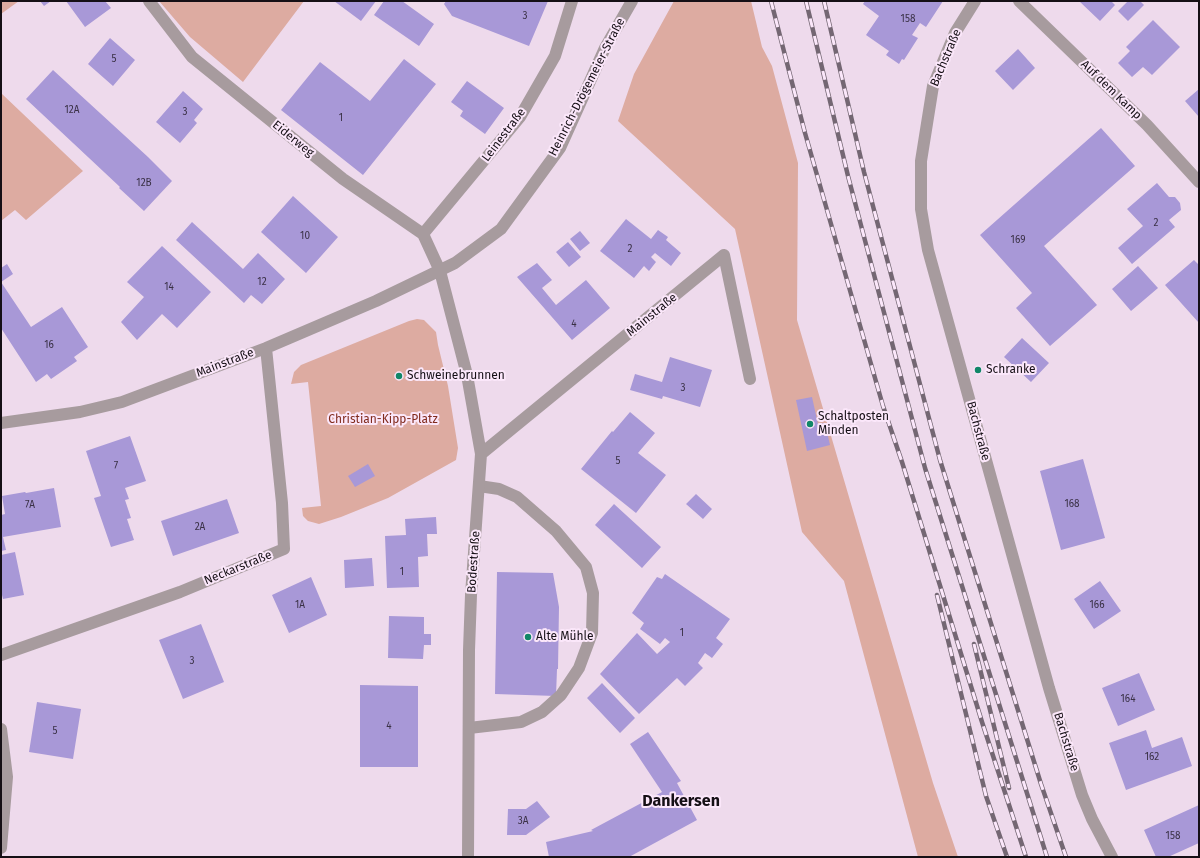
<!DOCTYPE html>
<meta charset="utf-8">
<style>
body{margin:0}
#map{position:relative;width:1200px;height:858px;overflow:hidden;background:#eedaec;font-family:"Fira Sans",sans-serif}
canvas{display:block}
.frame{position:absolute;inset:0;border:2px solid #150f15;pointer-events:none}
</style>
<div id="map">
<canvas width="1200" height="858"></canvas>
<div class="frame"></div>
</div>
<script>
const g = document.querySelector('canvas').getContext('2d');
g.lineJoin = 'round';
function paint(path, color) {
  g.fillStyle = color;
  g.fill(path, 'evenodd');
}
function strokePath(path, color, width, dash) {
  g.strokeStyle = color;
  g.lineWidth = width;
  g.lineCap = dash ? 'butt' : 'round';
  g.setLineDash(dash || []);
  g.stroke(path);
}
function write(font, color, halo, rows, align = 'center') {
  g.font = font + ' "Fira Sans",sans-serif';
  g.lineWidth = 4;
  g.setLineDash([]);
  g.textBaseline = 'middle';
  g.strokeStyle = halo;
  g.fillStyle = color;
  for (const [text, x, y, turn = 0] of rows) {
    g.save();
    g.translate(x, y);
    g.rotate((+turn || 0) * Math.PI / 180);
    g.textAlign = isNaN(turn) ? turn : align;
    if (halo) g.strokeText(text, 0, 0);
    g.fillText(text, 0, 0);
    g.restore();
  }
}
const green = new Path2D(`
 M 1,1 L 19,1 L 1,14 Z
 M 159,1 L 304,1 L 243,82 L 190,37 Z
 M 674,1 L 751,1 L 762,47 L 772,66 L 798,163 L 797,320 L 933,783 L 958,857 L 918,857 L 844,581 L 802,532 L 735,229 L 618,121 L 634,74 Z
 M 1,93 L 83,171 L 26,220 L 15,210 L 1,221 Z
 M 417,319 L 424,320 L 436,332 L 438,345 L 448,386 L 458,448 L 456,460 L 388,498 L 341,517 L 319,524 L 308,521 L 303,516 L 302,508 L 321,506 L 308,382 L 291,384 L 294,372 L 301,365 L 409,321 Z`);
const building = new Path2D(`
 M 40,1 L 51,1 L 44,6 Z
 M 66,1 L 105,1 L 111,8 L 85,27 Z
 M 334,1 L 376,1 L 361,21 Z
 M 384,1 L 402,1 L 434,24 L 419,46 L 374,15 Z
 M 446,1 L 548,1 L 529,46 L 452,16 L 444,4 Z
 M 865,1 L 943,1 L 926,27 L 920,23 L 912,35 L 918,38 L 904,60 L 902,59 L 899,64 L 886,55 L 889,51 L 866,35 L 879,16 L 863,4 Z
 M 1079,1 L 1111,1 L 1115,5 L 1100,21 Z
 M 1128,1 L 1140,1 L 1144,5 L 1128,21 L 1118,11 Z
 M 1153,20 L 1180,47 L 1152,75 L 1143,67 L 1132,77 L 1118,63 L 1130,51 L 1126,47 Z
 M 110,38 L 135,60 L 113,86 L 88,64 Z
 M 1018,49 L 1035,68 L 1013,90 L 995,71 Z
 M 404,59 L 436,84 L 363,175 L 281,110 L 320,62 L 370,101 Z
 M 53,70 L 148,157 L 172,181 L 144,211 L 119,188 L 120,187 L 26,99 Z
 M 467,81 L 504,108 L 485,134 L 460,116 L 463,111 L 451,102 Z
 M 1199,89 L 1199,117 L 1185,101 Z
 M 183,91 L 203,109 L 194,120 L 197,123 L 180,143 L 156,122 Z
 M 1101,128 L 1135,166 L 1044,246 L 1097,305 L 1050,346 L 1016,308 L 1032,293 L 980,235 Z
 M 1157,183 L 1169,197 L 1175,197 L 1180,203 L 1181,210 L 1169,220 L 1175,227 L 1132,264 L 1118,248 L 1143,226 L 1127,209 Z
 M 293,196 L 338,237 L 306,273 L 261,232 Z
 M 626,219 L 651,239 L 658,230 L 668,237 L 666,240 L 681,253 L 671,266 L 655,253 L 651,257 L 656,262 L 649,271 L 644,266 L 634,278 L 600,251 Z
 M 192,222 L 243,269 L 258,253 L 285,279 L 262,304 L 251,295 L 244,303 L 176,240 Z
 M 580,231 L 590,243 L 580,251 L 570,239 Z
 M 568,242 L 581,257 L 569,267 L 556,252 Z
 M 162,246 L 211,292 L 177,328 L 162,314 L 137,340 L 121,322 L 144,297 L 127,282 Z
 M 1194,260 L 1199,265 L 1199,323 L 1165,285 Z
 M 537,263 L 552,280 L 542,288 L 556,305 L 586,280 L 610,308 L 572,340 L 517,277 Z
 M 7,264 L 13,274 L 1,282 L 1,268 Z
 M 1138,266 L 1158,288 L 1131,311 L 1112,289 Z
 M 1,282 L 31,327 L 62,307 L 88,347 L 74,357 L 77,361 L 51,379 L 47,374 L 36,382 L 1,328 Z
 M 1022,338 L 1049,363 L 1031,382 L 1004,357 Z
 M 670,357 L 712,370 L 700,407 L 663,396 L 662,399 L 630,390 L 635,374 L 662,382 Z
 M 812,397 L 818,424 L 825,423 L 830,445 L 807,451 L 796,400 Z
 M 630,412 L 655,433 L 638,453 L 666,475 L 636,513 L 581,469 L 612,431 L 613,432 Z
 M 130,436 L 146,481 L 125,488 L 129,499 L 125,500 L 131,518 L 127,519 L 134,540 L 111,547 L 94,498 L 101,496 L 86,451 Z
 M 1083,459 L 1105,538 L 1061,550 L 1040,471 Z
 M 368,464 L 375,476 L 355,487 L 348,476 Z
 M 54,488 L 61,527 L 3,537 L 6,550 L 1,551 L 1,515 L 5,514 L 2,496 L 25,492 L 26,493 Z
 M 696,494 L 712,509 L 703,519 L 686,504 Z
 M 227,499 L 239,533 L 173,556 L 161,521 Z
 M 614,504 L 661,547 L 642,568 L 595,525 Z
 M 436,517 L 437,534 L 427,534 L 428,556 L 418,557 L 419,587 L 387,588 L 385,536 L 406,535 L 405,519 Z
 M 15,552 L 24,595 L 3,599 L 1,591 L 1,555 Z
 M 372,558 L 374,586 L 345,588 L 344,560 Z
 M 497,572 L 553,573 L 559,607 L 558,669 L 557,669 L 556,696 L 495,694 Z
 M 665,574 L 730,619 L 716,638 L 723,644 L 712,658 L 705,653 L 698,663 L 703,668 L 685,686 L 677,678 L 639,714 L 600,674 L 637,633 L 657,654 L 670,642 L 665,638 L 660,644 L 640,629 L 644,623 L 632,613 L 657,577 L 662,579 Z
 M 311,577 L 327,615 L 289,633 L 272,595 Z
 M 1100,581 L 1121,611 L 1094,629 L 1074,599 Z
 M 389,616 L 424,617 L 424,634 L 431,634 L 431,645 L 424,645 L 423,659 L 388,658 Z
 M 201,624 L 224,682 L 183,699 L 159,640 Z
 M 1139,673 L 1155,710 L 1118,726 L 1102,688 Z
 M 602,683 L 635,718 L 620,733 L 587,698 Z
 M 360,685 L 418,686 L 418,767 L 360,767 Z
 M 37,702 L 81,709 L 73,759 L 29,752 Z
 M 1146,730 L 1152,748 L 1182,737 L 1192,766 L 1126,790 L 1109,743 Z
 M 648,732 L 681,781 L 677,783 L 697,820 L 629,857 L 549,857 L 546,842 L 593,831 L 591,830 L 662,792 L 630,744 Z
 M 537,801 L 550,817 L 526,835 L 507,835 L 508,809 L 526,809 Z
 M 1199,805 L 1199,843 L 1168,857 L 1156,857 L 1144,830 Z`);
const service = new Path2D(`
 M 469,728 L 521,722 L 542,712 L 561,695 L 579,668 L 592,633 L 593,593 L 586,567 L 556,531 L 517,497 L 499,489 L 479,486`);
const minor = new Path2D(`
 M 149,1 L 192,57 L 343,179 L 423,234 L 440,271 L 467,375 L 481,454 L 471,595 L 469,650 L 468,857
 M 975,1 L 955,33 L 933,86 L 921,161 L 921,209 L 928,250 L 1049,688 L 1082,795 L 1092,819 L 1112,857
 M 1019,1 L 1147,125 L 1199,182
 M 423,234 L 520,117 L 555,56 L 572,1
 M 1,423 L 80,412 L 122,402 L 266,348 L 376,301 L 455,263 L 501,229 L 560,148 L 605,48 L 632,1
 M 481,454 L 724,255 L 750,379
 M 1,655 L 180,592 L 284,549 L 282,503 L 266,348
 M 1,729 L 7,777 L 1,848`);
const rail = new Path2D(`
 M 771,1 L 805,133 L 883,406 L 902,462 L 982,722 L 1026,857
 M 806,1 L 848,176 L 925,468 L 1047,857
 M 824,1 L 864,172 L 940,460 L 1041,784 L 1066,857
 M 937,595 L 986,796 L 1007,857
 M 974,644 L 1009,788`);
const markers = [
 [978,370,4,"#118768"],
 [399,376,4,"#118768"],
 [810,424,4,"#118768"],
 [528,637,4,"#118768"]
];
const numberNames = [
 ["3",525,16],
 ["158",908,19],
 ["5",114,59],
 ["12A",72,110],
 ["3",185,112],
 ["1",341,118],
 ["12B",144,183],
 ["2",1156,223],
 ["10",305,236],
 ["169",1018,240],
 ["2",630,249],
 ["12",262,282],
 ["14",169,287],
 ["4",574,324],
 ["16",49,345],
 ["3",683,388],
 ["5",618,461],
 ["7",116,466],
 ["168",1072,504],
 ["7A",30,505],
 ["2A",200,527],
 ["1",402,572],
 ["1A",300,605],
 ["166",1097,605],
 ["1",682,633],
 ["3",192,661],
 ["164",1128,699],
 ["4",389,726],
 ["5",55,731],
 ["162",1152,757],
 ["3A",523,821],
 ["158",1173,836]
];
const streetNames = [
 ["Bachstraße",946,58,-67],
 ["Heinrich-Drögemeier-Straße",587,87,-63],
 ["Auf dem Kamp",1111,90,44],
 ["Leinestraße",504,135,-53],
 ["Eiderweg",293,139,39],
 ["Mainstraße",652,315,-39],
 ["Mainstraße",225,363,-21],
 ["Bachstraße",978,431,75],
 ["Bodestraße",474,562,-86],
 ["Neckarstraße",238,568,-22],
 ["Bachstraße",1066,742,73]
];
const poiNames = [
 ["Schranke",986,370],
 ["Schweinebrunnen",407,376],
 ["Schaltposten",818,417],
 ["Minden",818,431],
 ["Alte Mühle",536,637]
];
const parkNames = [
 ["Christian-Kipp-Platz",383,420]
];
const districtNames = [
 ["Dankersen",681,802]
];
paint(green, '#ddaba1');
paint(building, '#a898d7');
strokePath(service, '#a79b9e', 12);
strokePath(minor, '#a79b9e', 12);
strokePath(rail, '#746773', 4.5);
strokePath(rail, '#fbe7fa', 3, [9]);
for (const [x, y, r, color] of markers) {
  const dot = new Path2D();
  dot.arc(x, y, r, 0, 2 * Math.PI);
  g.fillStyle = color;
  g.fill(dot);
  strokePath(dot, '#fbe7fa', 1.5);
}
write('10px', '#3a3146', null, numberNames);
write('12px', '#150f15', '#fbe7fa', streetNames);
write('12px', '#150f15', '#fbe7fa', poiNames, 'left');
write('12px', '#812b1d', '#fbe7fa', parkNames);
write('bold 16px', '#150f15', '#fbe7fa', districtNames);
</script>
